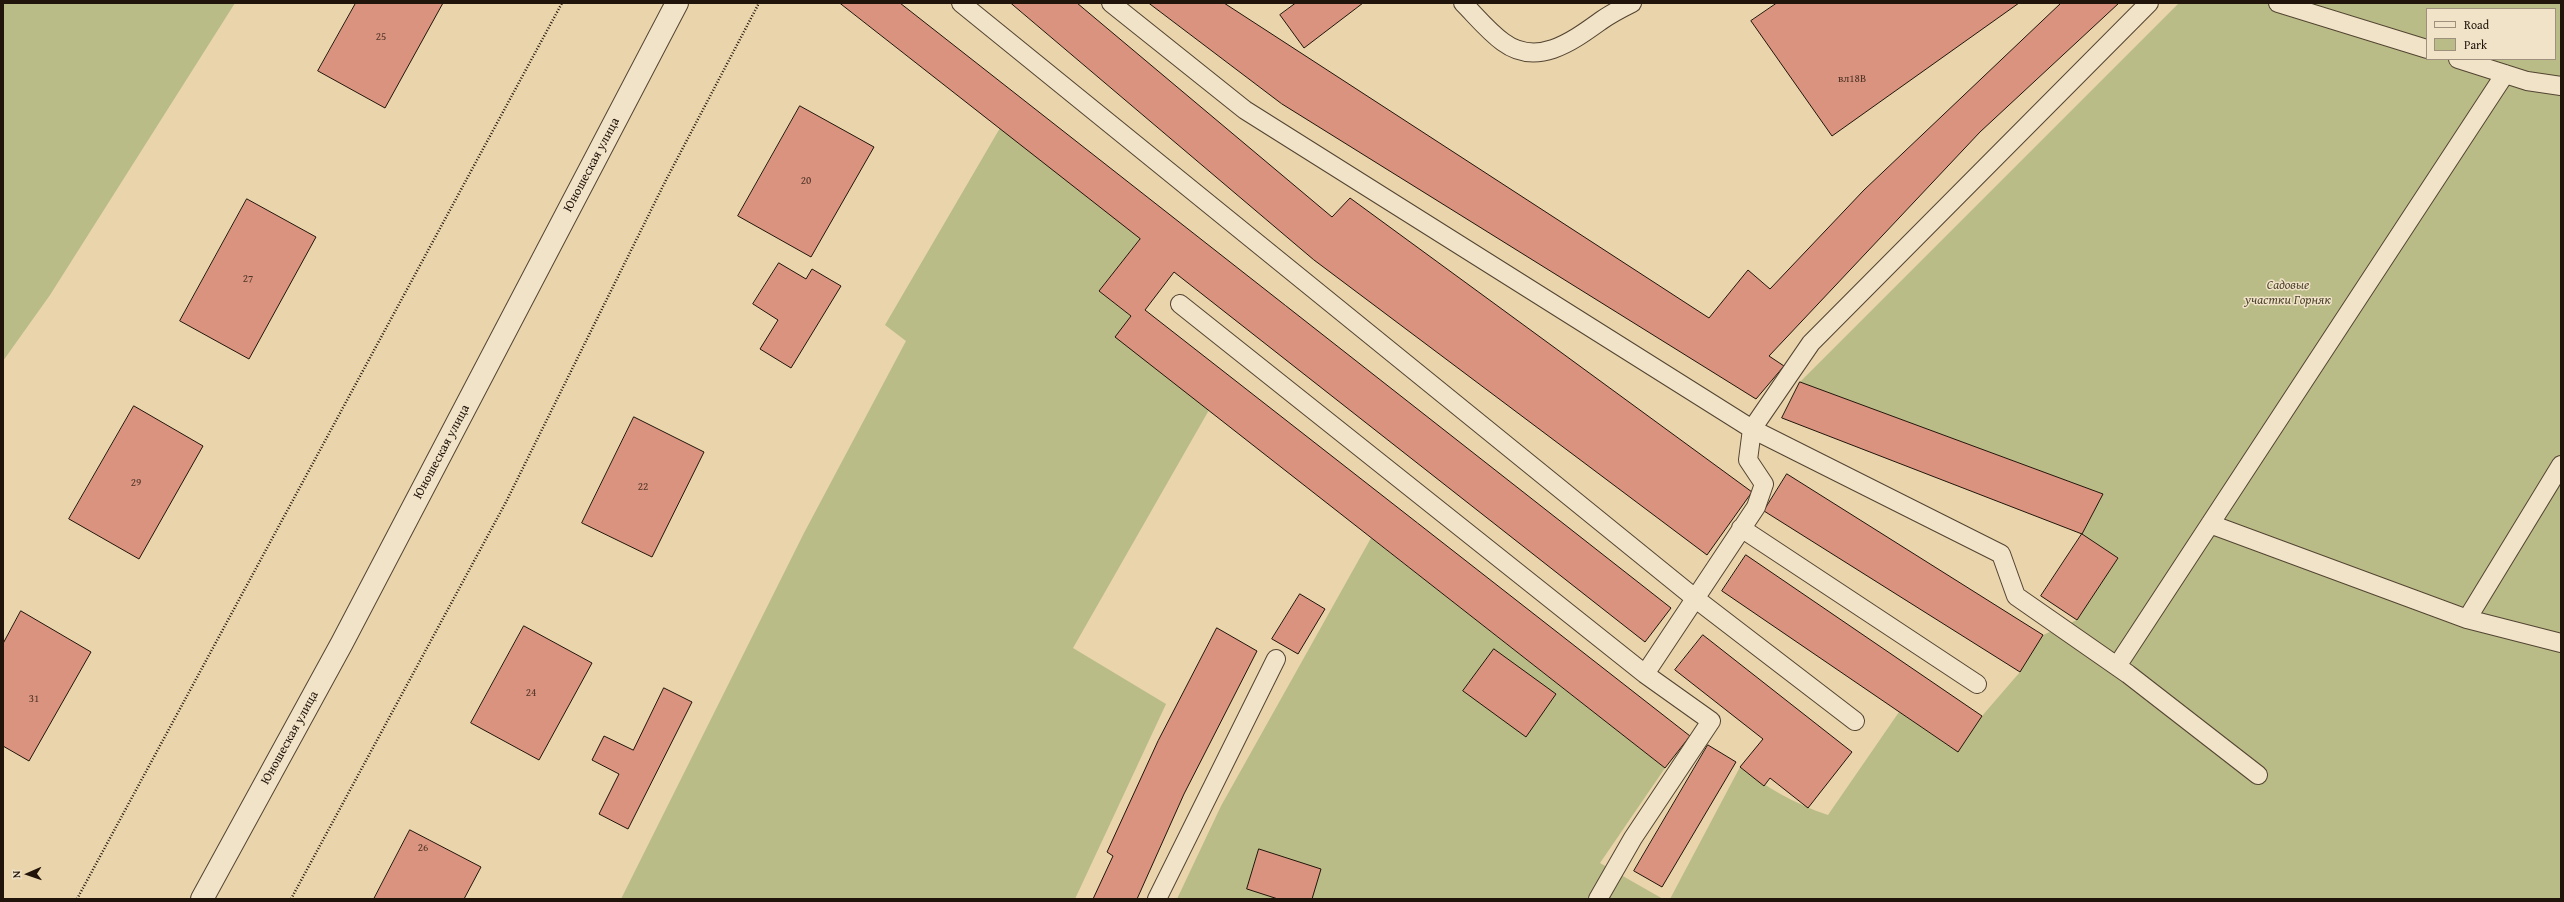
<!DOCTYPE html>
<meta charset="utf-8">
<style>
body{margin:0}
#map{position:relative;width:2564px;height:902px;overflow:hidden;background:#e9d4ab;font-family:"Gentium Book Plus",serif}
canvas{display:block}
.frame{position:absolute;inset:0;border:4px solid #21140a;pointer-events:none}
.legend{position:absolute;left:2426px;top:8px;width:130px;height:52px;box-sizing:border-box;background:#f1e3c8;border:1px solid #9e907c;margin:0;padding:5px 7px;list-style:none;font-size:12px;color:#21140a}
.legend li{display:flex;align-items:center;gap:8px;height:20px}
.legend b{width:20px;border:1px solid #9e907c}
.north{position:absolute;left:8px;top:854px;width:40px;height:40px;-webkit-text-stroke:3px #f1e3c8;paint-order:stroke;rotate:268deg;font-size:11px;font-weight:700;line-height:16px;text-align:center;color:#21140a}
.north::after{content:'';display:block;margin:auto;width:14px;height:18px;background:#21140a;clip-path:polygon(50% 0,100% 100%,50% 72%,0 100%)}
</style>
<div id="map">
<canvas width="2564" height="902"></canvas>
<div class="frame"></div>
<ul class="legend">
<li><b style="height:5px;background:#f1e3c8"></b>Road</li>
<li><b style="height:11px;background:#b9bc87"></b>Park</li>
</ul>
<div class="north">N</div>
</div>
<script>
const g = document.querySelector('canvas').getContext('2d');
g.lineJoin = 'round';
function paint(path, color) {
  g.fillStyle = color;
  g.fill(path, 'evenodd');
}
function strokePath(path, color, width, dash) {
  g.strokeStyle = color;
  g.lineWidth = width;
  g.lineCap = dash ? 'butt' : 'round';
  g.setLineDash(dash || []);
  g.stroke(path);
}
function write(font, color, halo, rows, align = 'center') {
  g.font = font + ' "Gentium Book Plus",serif';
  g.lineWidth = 3;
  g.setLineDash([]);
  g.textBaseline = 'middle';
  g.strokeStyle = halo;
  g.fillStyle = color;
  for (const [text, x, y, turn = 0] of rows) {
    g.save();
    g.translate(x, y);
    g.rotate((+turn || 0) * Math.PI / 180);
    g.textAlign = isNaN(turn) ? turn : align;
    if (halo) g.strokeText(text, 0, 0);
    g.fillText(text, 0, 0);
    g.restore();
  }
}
const green = new Path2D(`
 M 3,3 L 235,3 L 50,295 L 3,361 Z
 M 2179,3 L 2561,3 L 2561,899 L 1670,899 L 1740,767 C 1767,788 1795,804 1828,815 L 1899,712 L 1958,752 L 1982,716 L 2020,672 L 2043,635 L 2077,620 L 2118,558 L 2082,534 L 2103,494 L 1800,382 ZM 2427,9 L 2555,9 L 2555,59 L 2427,59 Z
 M 1000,128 L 1140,239 L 1099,291 L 1131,316 L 1209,410 L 1073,648 L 1166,704 L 1075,899 L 621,899 L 804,533 L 906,341 L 885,325 Z
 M 1371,538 L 1665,768 L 1600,863 L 1663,899 L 1177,899 L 1221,806 Z`);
const building = new Path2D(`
 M 356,3 L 443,3 L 385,108 L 318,71 Z
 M 840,3 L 900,3 L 1671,608 L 1645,642 L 1174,272 L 1145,310 L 1690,736 L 1665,768 L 1115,337 L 1131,316 L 1099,291 L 1140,239 Z
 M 1011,3 L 1077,3 L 1332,217 L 1350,198 L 1752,492 L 1707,555 L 1314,260 Z
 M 1149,3 L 1224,3 L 1709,318 L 1748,270 L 1770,289 L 1864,190 L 2061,3 L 2119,3 L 1980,132 L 1769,356 L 1784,366 L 1756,399 L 1282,104 Z
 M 1296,3 L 1363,3 L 1304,48 L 1280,15 Z
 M 1777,3 L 2019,3 L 1832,136 L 1751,21 Z
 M 800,106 L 874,147 L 811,257 L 738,216 Z
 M 247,199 L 316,237 L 249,359 L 180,321 Z
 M 779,263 L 806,279 L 812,269 L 841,286 L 791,368 L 760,349 L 778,320 L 753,304 Z
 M 1800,382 L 2103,494 L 2082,534 L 1782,418 Z
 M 134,406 L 203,446 L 139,559 L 69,519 Z
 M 634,417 L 704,452 L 652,557 L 582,523 Z
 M 1787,474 L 2043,635 L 2020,672 L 1764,511 Z
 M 2082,534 L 2118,558 L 2077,620 L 2041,596 Z
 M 1746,555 L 1982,716 L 1958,752 L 1722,591 Z
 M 1300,594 L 1325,609 L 1298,654 L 1272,639 Z
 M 21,611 L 91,652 L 29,761 L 3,746 L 3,644 Z
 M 524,626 L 592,663 L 539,760 L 471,723 Z
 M 1217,628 L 1257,651 L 1184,794 L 1137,899 L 1093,899 L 1113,856 L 1107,852 L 1158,741 Z
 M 1703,635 L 1852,752 L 1808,808 L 1770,778 L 1764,786 L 1740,767 L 1763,739 L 1675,670 Z
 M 1494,649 L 1556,694 L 1526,737 L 1463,691 Z
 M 664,688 L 692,702 L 628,829 L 599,814 L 619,774 L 592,760 L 604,736 L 633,750 Z
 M 1708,745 L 1736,762 L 1662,887 L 1634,871 Z
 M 410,830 L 481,867 L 464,899 L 374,899 Z
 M 1259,849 L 1321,869 L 1312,899 L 1278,899 L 1247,889 Z`);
const path = new Path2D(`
 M 77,899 L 562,3
 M 291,899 L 506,502 L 666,180 L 759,3`);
const service = new Path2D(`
 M 961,3 L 1696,599 L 1855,721
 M 1111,3 L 1245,110 L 1752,429 L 2001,554 L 2016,596 L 2128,674 L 2258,775
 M 1463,3 C 1476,16 1488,31 1503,42 C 1538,68 1574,40 1602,20 C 1612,13 1622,8 1632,3
 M 2278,3 L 2427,49
 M 2458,59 L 2527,81 L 2561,86
 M 1180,304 L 1645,674
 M 2210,524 L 2467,619 L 2561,465
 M 1741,528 L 1977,684
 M 2467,619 L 2561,643
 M 2117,666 L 2505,74
 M 1157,899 L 1276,659
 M 1598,899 L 1633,838 L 1711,721 L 1645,674 L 1756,507 L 1764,484 L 1748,460 L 1752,429 L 1811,343 L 2149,3`);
const minor = new Path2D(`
 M 202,899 L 342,643 L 677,3`);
const numberNames = [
 ["25",381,37],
 ["вл18В",1852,79],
 ["20",806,181],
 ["27",248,279],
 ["29",136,483],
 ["22",643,487],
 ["24",531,693],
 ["31",34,699],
 ["26",423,848]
];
const streetNames = [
 ["Юношеская улица",592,165,-62],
 ["Юношеская улица",442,452,-62],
 ["Юношеская улица",290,738,-61]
];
const parkNames = [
 ["Садовые",2288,286],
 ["участки Горняк",2288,301]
];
paint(green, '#b9bc87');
paint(building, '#d9937e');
strokePath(building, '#21140a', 1);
strokePath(service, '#534432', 20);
strokePath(minor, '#534432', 24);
strokePath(path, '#21140a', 2.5, [1, 2]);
strokePath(service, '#f1e3c8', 18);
strokePath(minor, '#f1e3c8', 22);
write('11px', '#4f3427', null, numberNames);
write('13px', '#21140a', '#f1e3c8', streetNames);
write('italic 13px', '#4f4630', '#f1e3c8', parkNames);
</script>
